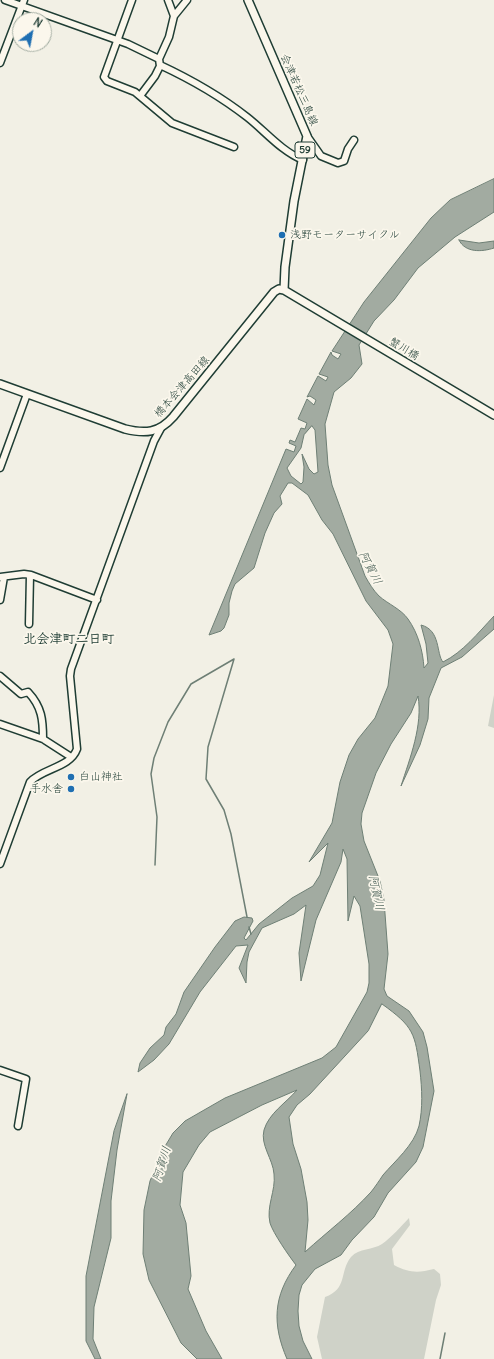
<!DOCTYPE html>
<meta charset="utf-8">
<style>
body{margin:0}
#map{position:relative;width:494px;height:1359px;overflow:hidden;background:#f2f0e5;font-family:Delius,sans-serif}
canvas{display:block}
.north{position:absolute;left:12px;top:12px;width:40px;height:40px;box-sizing:border-box;background:#fbf7ec;border:1px solid #a3ada2;border-radius:50%;rotate:32deg;font-size:11px;font-weight:700;line-height:16px;text-align:center;color:#1f3d34}
.north::after{content:'';display:block;margin:auto;width:14px;height:18px;background:#1f6fb2;clip-path:polygon(50% 0,100% 100%,50% 72%,0 100%)}
</style>
<div id="map">
<canvas width="494" height="1359"></canvas>
<div class="north">N</div>
</div>
<script>
const g = document.querySelector('canvas').getContext('2d');
g.lineJoin = 'round';
function paint(path, color) {
  g.fillStyle = color;
  g.fill(path, 'evenodd');
}
function strokePath(path, color, width, dash) {
  g.strokeStyle = color;
  g.lineWidth = width;
  g.lineCap = dash ? 'butt' : 'round';
  g.setLineDash(dash || []);
  g.stroke(path);
}
function write(font, color, halo, rows, align = 'center') {
  g.font = font + ' Delius,"Klee One",sans-serif';
  g.lineWidth = 3.5;
  g.setLineDash([]);
  g.textBaseline = 'middle';
  g.strokeStyle = halo;
  g.fillStyle = color;
  for (const [text, x, y, turn = 0] of rows) {
    g.save();
    g.translate(x, y);
    g.rotate((+turn || 0) * Math.PI / 180);
    g.textAlign = isNaN(turn) ? turn : align;
    if (halo) g.strokeText(text, 0, 0);
    g.fillText(text, 0, 0);
    g.restore();
  }
}
const green = new Path2D(`
 M 494,695 L 494,728 L 488,726 Z
 M 409,1218 L 410,1225 L 392,1249 L 394,1265 C 409,1273 418,1273 434,1269 L 440,1274 L 441,1285 L 436,1300 L 424,1359 L 322,1359 L 317,1337 L 325,1297 C 348,1289 339,1272 351,1257 C 359,1248 373,1250 382,1244 C 392,1237 401,1226 409,1218 Z`);
const water = new Path2D(`
 M 494,179 L 494,212 L 455,237 L 418,268 L 394,300 L 374,321 L 359,345 L 362,364 L 351,378 L 334,392 L 325,424 L 328,465 L 332,485 L 365,576 C 369,583 373,590 379,596 C 388,604 401,609 408,619 C 418,633 423,651 424,668 L 428,663 L 426,644 L 421,625 C 441,630 436,654 443,662 C 463,652 478,633 494,616 L 494,629 L 462,657 L 441,668 L 429,698 L 428,719 L 420,745 L 401,786 C 410,758 423,725 418,696 L 411,713 L 391,744 L 376,773 L 362,813 L 361,824 L 364,841 L 380,881 L 384,900 L 388,954 L 384,989 L 387,996 L 409,1011 L 423,1032 L 427,1047 L 434,1091 L 423,1147 L 416,1162 L 388,1193 L 374,1217 L 352,1240 L 341,1255 L 315,1269 L 302,1285 L 299,1295 L 298,1311 L 299,1326 L 303,1341 L 312,1359 L 287,1359 C 272,1324 273,1296 296,1265 C 289,1256 273,1233 270,1223 C 266,1206 276,1191 274,1174 C 273,1159 260,1145 264,1130 C 269,1113 286,1103 297,1090 L 262,1105 L 210,1132 L 199,1145 L 183,1172 L 180,1205 L 186,1223 L 191,1276 L 188,1289 L 206,1331 L 222,1359 L 197,1359 L 181,1343 L 149,1280 L 143,1254 L 144,1210 L 150,1181 L 164,1148 L 173,1133 L 185,1121 L 225,1098 L 322,1058 L 336,1047 L 367,992 L 369,983 L 369,964 L 360,906 L 354,896 L 348,921 L 347,859 L 343,849 L 341,862 L 316,920 L 301,981 L 299,953 L 306,905 L 294,914 L 262,928 L 249,952 L 247,962 L 246,983 L 239,968 L 248,945 L 236,946 L 200,992 L 169,1044 L 154,1060 L 138,1072 L 140,1063 L 150,1048 L 164,1035 L 166,1027 L 176,1014 L 184,992 L 215,947 L 235,921 L 244,917 L 252,918 L 253,921 L 244,938 L 246,940 L 259,924 L 292,898 L 313,886 L 320,875 L 328,843 L 309,862 L 332,823 L 340,782 L 349,755 L 358,739 L 375,718 L 388,686 L 393,644 L 388,630 L 366,601 L 333,534 L 322,520 L 308,495 L 292,483 L 288,483 L 280,496 L 282,504 L 274,513 L 265,533 L 254,568 L 235,584 L 232,591 L 229,603 L 229,615 L 224,628 L 221,631 L 209,635 L 286,449 L 294,452 L 296,446 L 289,443 L 290,440 L 295,442 L 301,428 L 305,429 L 307,423 L 298,419 L 307,399 L 314,405 L 316,400 L 310,396 L 307,397 L 318,376 L 326,381 L 328,377 L 319,374 L 331,352 L 332,355 L 338,359 L 341,354 L 332,351 L 364,302 L 431,218 L 450,200 ZM 312,426 L 315,430 L 318,472 L 314,474 L 309,469 L 302,454 L 304,467 L 303,482 L 301,484 L 291,476 L 287,468 L 301,448 L 304,435 ZM 382,1004 C 414,1027 415,1033 420,1071 C 422,1089 423,1108 419,1126 C 414,1145 395,1161 383,1175 C 379,1181 375,1187 371,1192 C 351,1214 327,1232 305,1252 L 308,1220 L 307,1202 L 301,1169 L 293,1144 L 289,1117 L 297,1105 L 310,1094 L 368,1031 Z
 M 459,240 L 479,243 L 494,241 L 494,248 C 482,252 465,253 459,240 Z
 M 127,1094 L 117,1150 L 111,1201 L 111,1238 L 94,1307 L 93,1339 L 101,1359 L 95,1359 L 86,1341 L 86,1276 L 114,1131 Z`);
const stream = new Path2D(`
 M 234,659 L 208,747 L 206,779 L 224,810 L 231,834 L 247,917
 M 155,865 L 157,817 L 151,774 L 154,758 L 168,722 L 191,684 L 234,659
 M 249,927 L 251,934
 M 440,1359 L 445,1333`);
const minor = new Path2D(`
 M 5,0 L 128,44 L 159,59
 M 132,0 L 104,77 L 107,81 L 135,92 L 172,123 L 234,147
 M 174,16 L 187,0
 M 0,63 L 24,0
 M 160,65 C 190,79 220,96 247,117 C 265,131 281,151 303,160
 M 140,96 L 155,76 L 160,66 L 159,59 L 169,37 L 174,16 L 168,0
 M 307,136 L 321,156 L 338,163 L 344,161 L 348,149 L 354,140
 M 0,468 L 27,394
 M 0,577 L 24,574 L 31,575 L 97,600
 M 0,600 L 4,577
 M 29,624 L 30,575
 M 0,676 L 21,694 L 28,692 C 42,707 43,720 43,739
 M 0,724 L 43,739 L 71,757
 M 0,864 L 30,782 C 43,768 70,768 77,749 L 70,676 L 71,669 L 154,441 L 161,428
 M 0,1070 L 26,1079 L 18,1126`);
const major = new Path2D(`
 M 248,0 L 307,136 L 294,201 L 285,267 L 284,290 L 494,415
 M 0,384 L 125,429 C 145,434 159,433 173,417 L 274,292 L 279,289 L 284,290`);
const markers = [
 [282,235,4,"#1f6fb2"],
 [71,777,4,"#1f6fb2"],
 [71,789,4,"#1f6fb2"]
];
const shields = [
 [305,150,20]
];
const shieldNames = [
 ["59",305,150]
];
const streetNames = [
 ["会津若松三島線",299,90,66],
 ["蟹川橋",404,349,31],
 ["橋本会津高田線",182,387,-49]
];
const poiNames = [
 ["浅野モーターサイクル",290,235],
 ["白山神社",79,777],
 ["手水舎",63,789,"right"]
];
const waterNames = [
 ["阿賀川",370,568,62],
 ["阿賀川",376,893,78],
 ["阿賀川",162,1164,-72]
];
const quarterNames = [
 ["北会津町二日町",69,639]
];
paint(green, '#cfd2c8');
paint(water, '#a2aba1');
strokePath(water, '#6e7f75', 1);
strokePath(stream, '#6e7f75', 1.5);
strokePath(minor, '#1f3d34', 9);
strokePath(major, '#1f3d34', 10);
strokePath(minor, '#fbf7ec', 6);
strokePath(major, '#fbf7ec', 7);
for (const [x, y, r, color] of markers) {
  const dot = new Path2D();
  dot.arc(x, y, r, 0, 2 * Math.PI);
  g.fillStyle = color;
  g.fill(dot);
  strokePath(dot, '#fbf7ec', 1.5);
}
for (const [x, y, w] of shields) {
  const box = new Path2D();
  box.roundRect(x - w / 2, y - 8, w, 16, 3);
  g.fillStyle = '#fbf7ec';
  g.fill(box);
  strokePath(box, '#1f3d34', 1);
}
write('bold 10px', '#1f3d34', null, shieldNames);
write('11px', '#1f3d34', '#fbf7ec', streetNames);
write('11px', '#1f3d34', '#fbf7ec', poiNames, 'left');
write('italic 12px', '#465e55', '#fbf7ec', waterNames);
write('bold 13px', '#1f3d34', '#fbf7ec', quarterNames);
</script>
